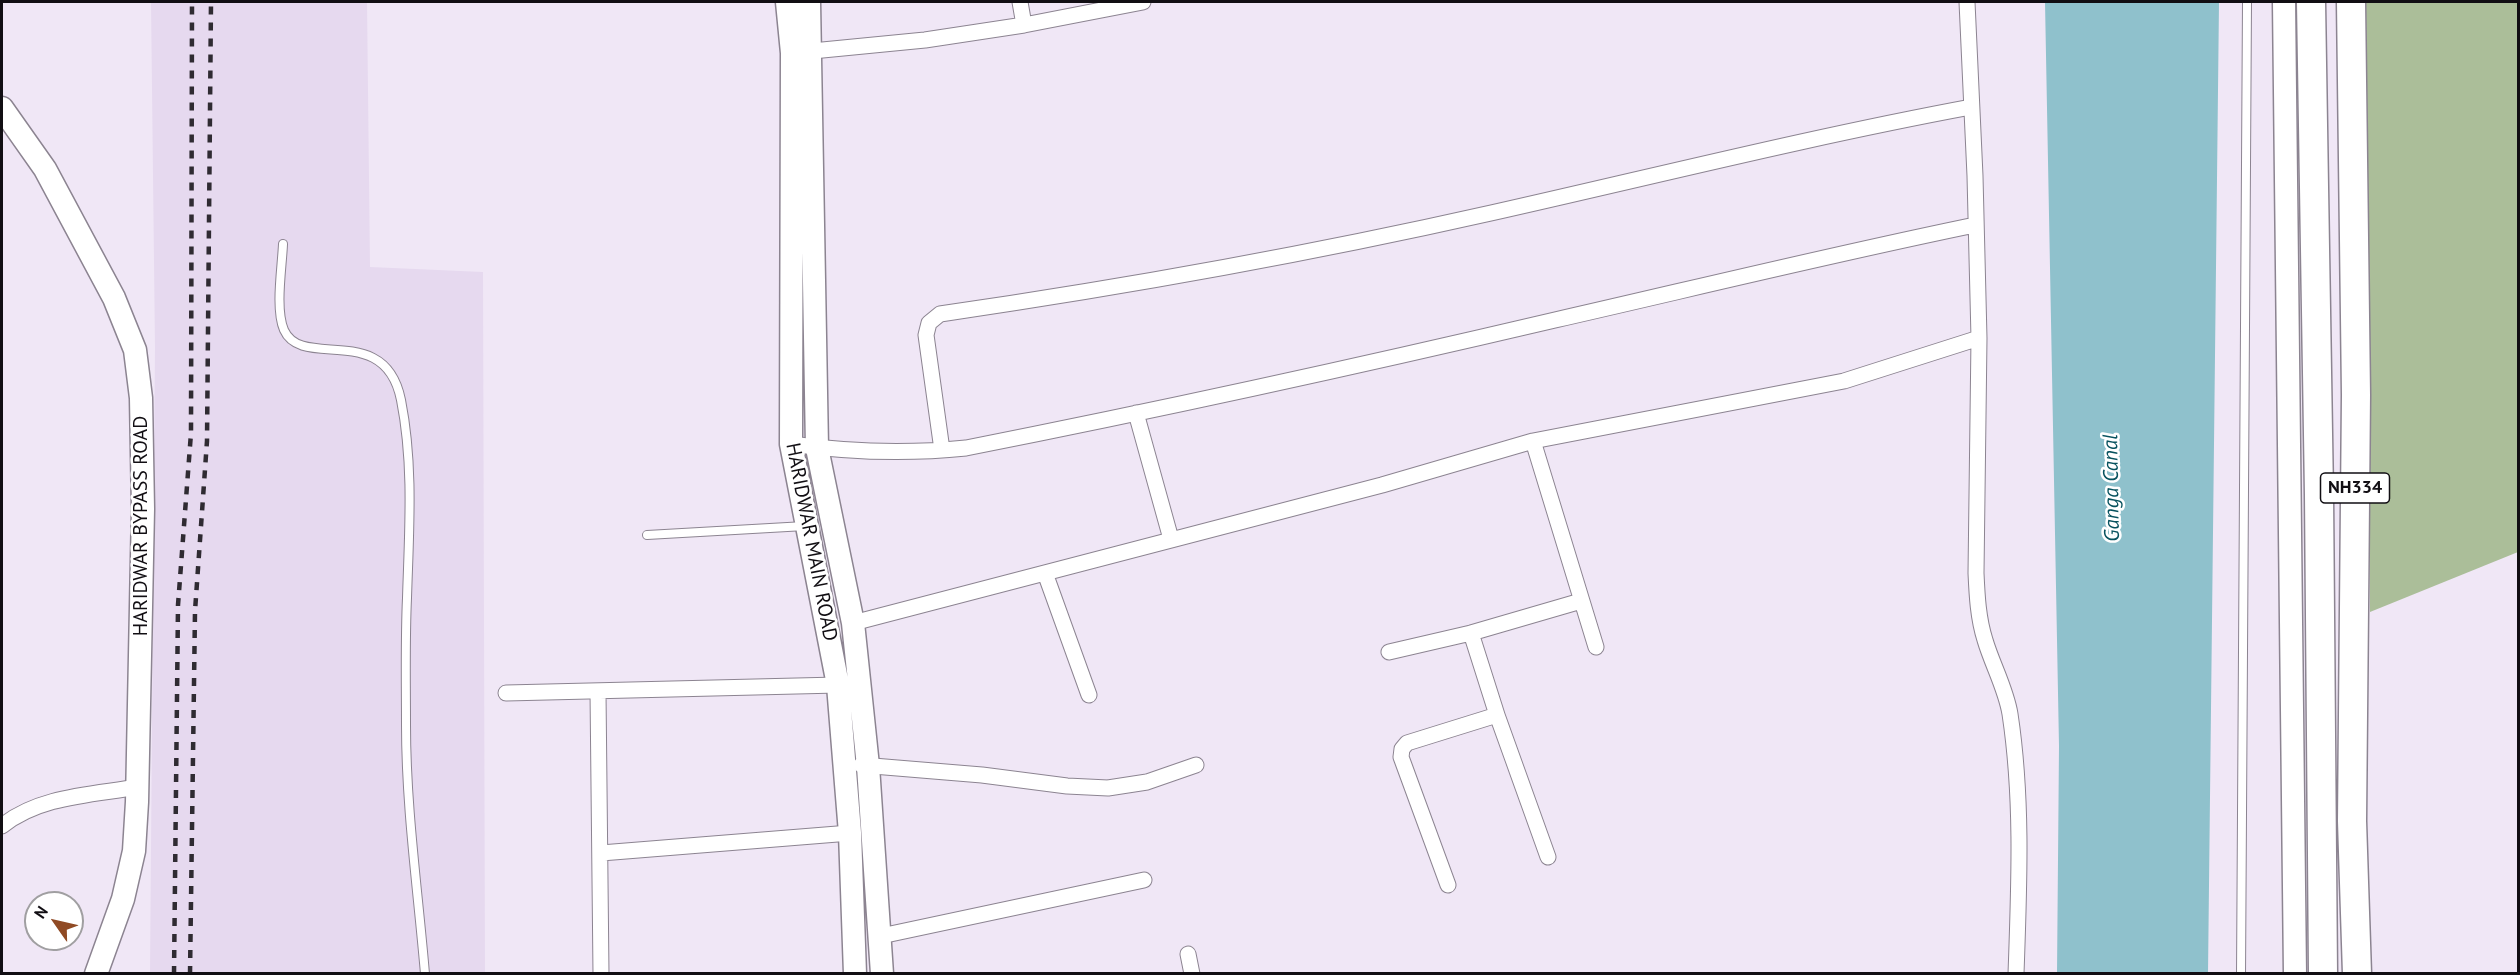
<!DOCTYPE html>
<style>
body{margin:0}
#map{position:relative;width:2520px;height:975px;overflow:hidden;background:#f0e7f6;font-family:"PT Sans",sans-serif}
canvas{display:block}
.frame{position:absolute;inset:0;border:3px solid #110e13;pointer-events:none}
.north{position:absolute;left:24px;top:891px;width:60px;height:60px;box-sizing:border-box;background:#fff;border:2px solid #a09fa1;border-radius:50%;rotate:304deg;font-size:16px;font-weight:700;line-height:24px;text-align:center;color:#110e13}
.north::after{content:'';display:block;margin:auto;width:21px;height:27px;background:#904a24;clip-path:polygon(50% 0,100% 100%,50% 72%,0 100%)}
</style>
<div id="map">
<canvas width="2520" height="975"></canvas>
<div class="frame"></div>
<div class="north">N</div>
</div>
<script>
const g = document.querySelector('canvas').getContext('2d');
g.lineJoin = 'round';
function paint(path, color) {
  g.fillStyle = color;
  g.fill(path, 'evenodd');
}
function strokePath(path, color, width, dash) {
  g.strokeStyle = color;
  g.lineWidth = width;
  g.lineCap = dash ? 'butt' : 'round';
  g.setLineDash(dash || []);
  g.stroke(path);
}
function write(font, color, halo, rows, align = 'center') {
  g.font = font + ' "PT Sans",sans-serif';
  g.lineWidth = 5;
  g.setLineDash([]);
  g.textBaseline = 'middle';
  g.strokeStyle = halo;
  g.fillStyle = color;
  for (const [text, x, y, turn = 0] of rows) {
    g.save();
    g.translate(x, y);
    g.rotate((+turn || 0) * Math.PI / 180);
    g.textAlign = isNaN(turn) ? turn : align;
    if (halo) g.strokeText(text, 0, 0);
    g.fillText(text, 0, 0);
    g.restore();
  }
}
const built = new Path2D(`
 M 151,2 L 367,2 L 370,267 L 483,272 L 485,973 L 150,974 L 155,348 Z`);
const forest = new Path2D(`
 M 2366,2 L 2518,2 L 2518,552 L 2370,612 Z`);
const water = new Path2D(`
 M 2045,2 L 2219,2 L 2208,973 L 2057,973 L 2059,746 Z`);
const lane = new Path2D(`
 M 283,244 C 282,268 275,309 284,330 C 302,371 385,320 401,400 C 414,466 409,531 407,598 C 405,641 406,683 406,725 C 406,808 418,891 425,974
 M 647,535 L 805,526
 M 2241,974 L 2247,2`);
const street = new Path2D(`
 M 1020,2 L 1024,25
 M 1967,2 L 1975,176 L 1979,338 L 1976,573 C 1977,595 1978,618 1985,640 C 1992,664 2006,689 2010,714 C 2023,800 2019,887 2016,974
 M 802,52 L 925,40 L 1024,25 L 1143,2
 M 1136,413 L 1171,539
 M 1533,441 L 1596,647
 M 791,444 C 848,452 908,454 966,448 C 1163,409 1359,366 1555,320 C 1695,288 1834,254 1975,225
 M 942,450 L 926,335 L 929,323 L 940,314 C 1125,287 1309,254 1491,213 C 1651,177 1810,137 1971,107
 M 1045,573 L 1089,695
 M 853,623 L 1382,485 L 1533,441 L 1844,381 L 1979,338
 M 1471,633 L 1497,715 L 1548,857
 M 1389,652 L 1471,633 L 1581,601
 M 598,692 L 601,974
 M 506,693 L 838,685
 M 861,765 L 982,775 L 1067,786 L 1108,788 L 1147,782 L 1196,765
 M 2,826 C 39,796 91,795 138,787
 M 601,853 L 850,833
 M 1448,885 L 1401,757 L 1402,749 L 1407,743 L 1497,715
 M 881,936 L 1144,880
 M 1188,954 L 1192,974`);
const secondary = new Path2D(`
 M 787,2 L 792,53 L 791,444 L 838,685 L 850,833 L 855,974
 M 809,2 L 817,448 L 853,623 L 868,766 L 882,974
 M 2284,2 L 2295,974
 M 2,108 L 45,169 L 114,298 L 135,350 L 141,398 L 143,509 L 137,802 L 134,851 L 123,899 L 96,974`);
const highway = new Path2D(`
 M 2311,2 L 2319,495 L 2323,974
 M 2351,2 L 2356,395 L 2352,821 L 2357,974`);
const rail = new Path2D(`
 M 174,974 L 178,605 L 191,433 L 192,2
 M 190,974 L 195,611 L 207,441 L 211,2`);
const shields = [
 [2355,488,69]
];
const shieldNames = [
 ["NH334",2355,488]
];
const streetNames = [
 ["HARIDWAR BYPASS ROAD",141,526,-90],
 ["HARIDWAR MAIN ROAD",811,542,79]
];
const waterNames = [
 ["Ganga Canal",2112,488,-91]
];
paint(built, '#e6d9ef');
paint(forest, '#abbe99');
paint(water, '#8fc1cc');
strokePath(lane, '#8c8491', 10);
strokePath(street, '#8c8491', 17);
strokePath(secondary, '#8c8491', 25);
strokePath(highway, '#8c8491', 31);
strokePath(lane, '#fff', 8);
strokePath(street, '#fff', 15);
strokePath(secondary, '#fff', 22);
strokePath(highway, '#fff', 28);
strokePath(rail, '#2f2b32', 4.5, [8, 8]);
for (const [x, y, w] of shields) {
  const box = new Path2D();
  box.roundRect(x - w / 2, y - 15, w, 30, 4.5);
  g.fillStyle = '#fff';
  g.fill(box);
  strokePath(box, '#110e13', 1.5);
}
write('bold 18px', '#110e13', null, shieldNames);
write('20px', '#110e13', '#fff', streetNames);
write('italic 21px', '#07525e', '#fff', waterNames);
</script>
